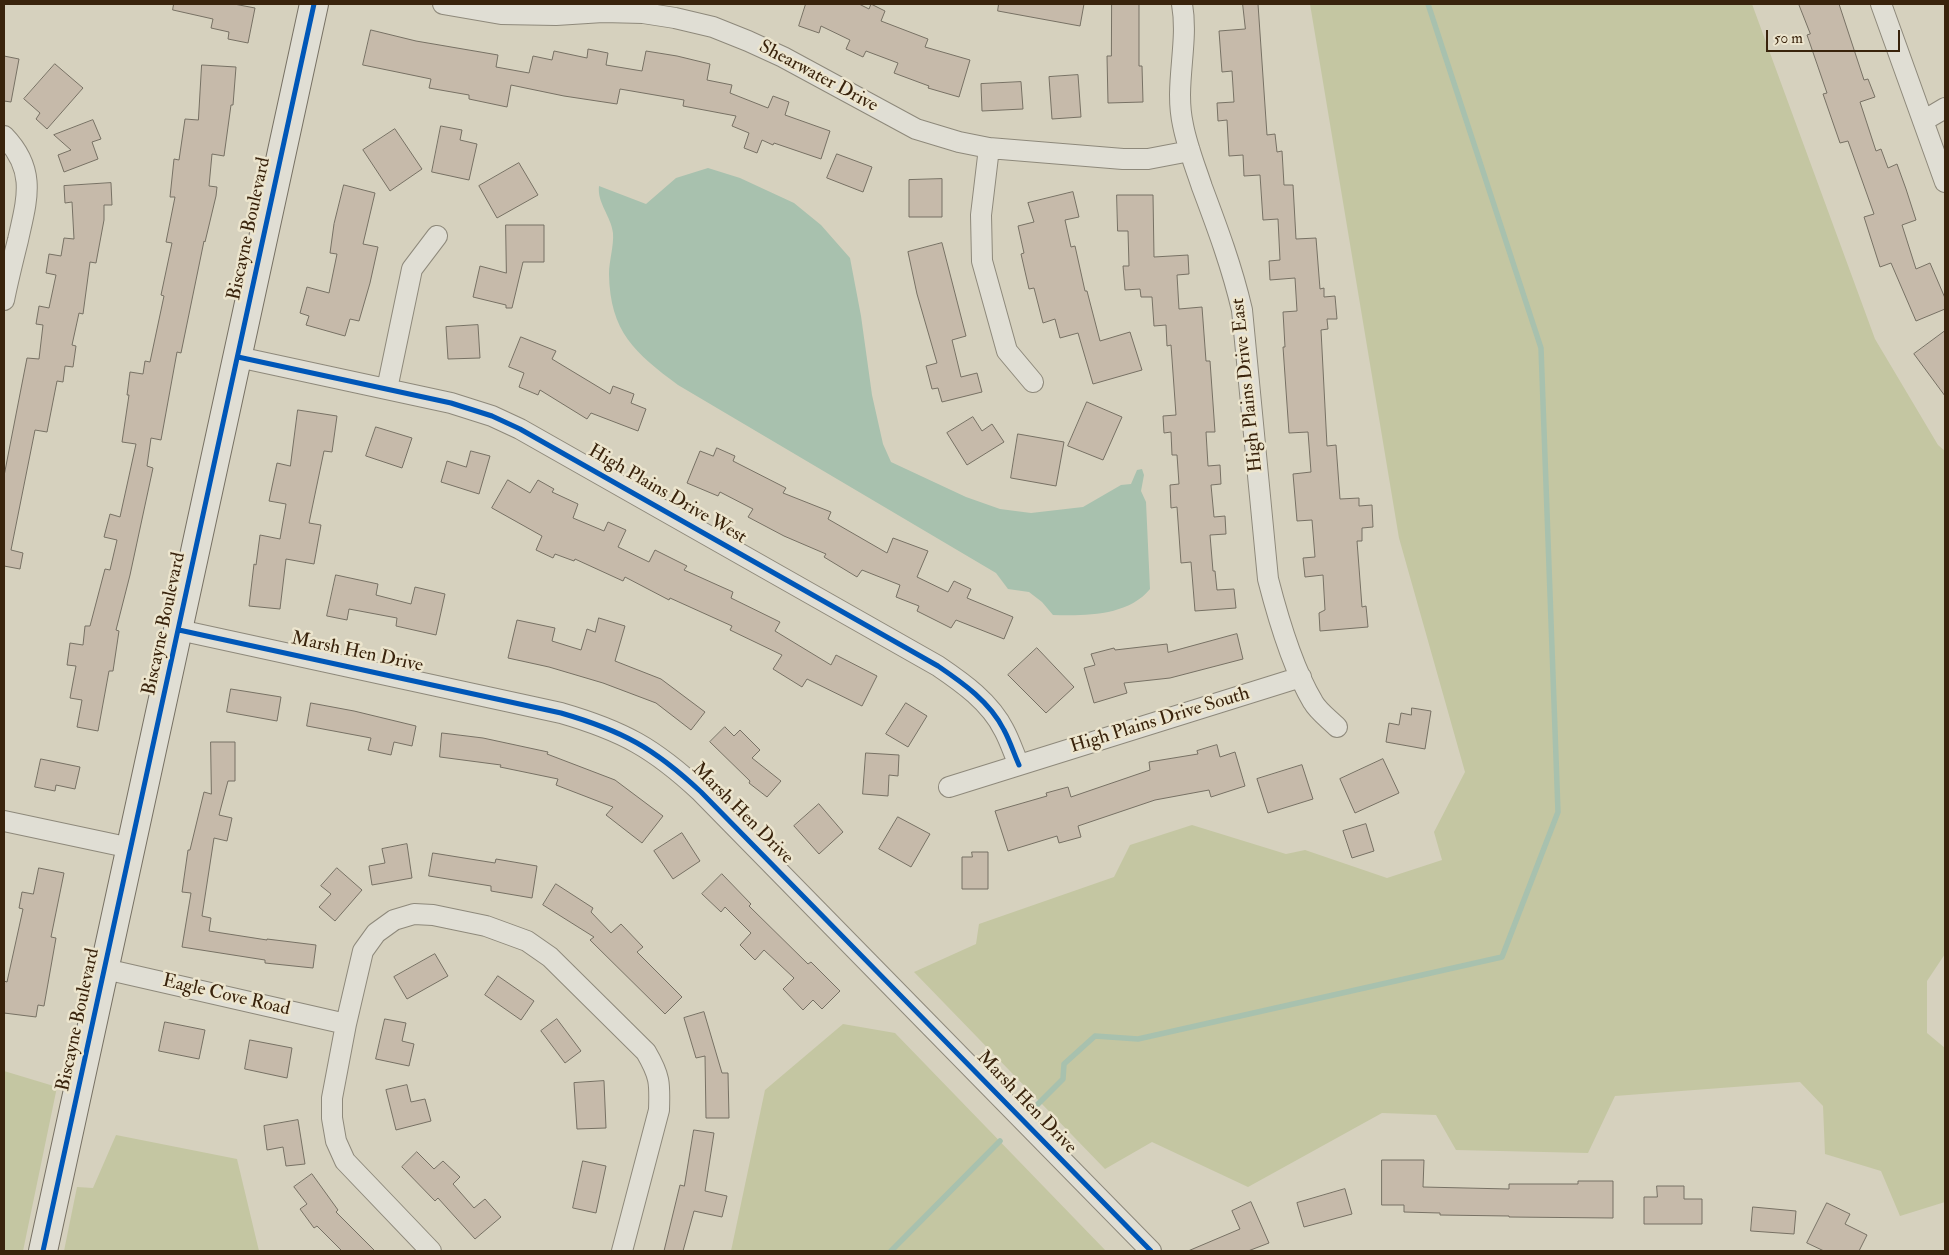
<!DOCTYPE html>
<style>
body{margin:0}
#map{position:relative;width:1949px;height:1255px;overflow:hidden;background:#d6d1be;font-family:"IM FELL Double Pica",serif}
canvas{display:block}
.frame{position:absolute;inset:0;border:5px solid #39230c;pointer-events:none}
.scale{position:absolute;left:1766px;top:30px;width:134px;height:22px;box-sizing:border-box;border:2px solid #39230c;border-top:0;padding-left:6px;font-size:15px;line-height:18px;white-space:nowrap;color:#39230c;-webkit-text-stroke:4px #ece5ce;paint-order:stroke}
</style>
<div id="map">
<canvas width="1949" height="1255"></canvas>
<div class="frame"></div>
<div class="scale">50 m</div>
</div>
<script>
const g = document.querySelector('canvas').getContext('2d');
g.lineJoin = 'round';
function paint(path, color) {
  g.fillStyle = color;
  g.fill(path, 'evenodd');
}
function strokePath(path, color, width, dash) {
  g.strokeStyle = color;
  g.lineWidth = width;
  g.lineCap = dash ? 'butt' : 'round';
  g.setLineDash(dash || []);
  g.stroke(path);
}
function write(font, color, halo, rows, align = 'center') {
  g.font = font + ' "IM FELL Double Pica",serif';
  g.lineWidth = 5;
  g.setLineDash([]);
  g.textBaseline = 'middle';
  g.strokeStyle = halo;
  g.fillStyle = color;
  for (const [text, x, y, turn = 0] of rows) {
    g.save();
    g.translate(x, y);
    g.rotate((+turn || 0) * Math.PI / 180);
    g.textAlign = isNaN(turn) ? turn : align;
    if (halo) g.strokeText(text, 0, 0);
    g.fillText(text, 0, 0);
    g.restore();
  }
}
const green = new Path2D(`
 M 1310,4 L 1752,4 L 1875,339 L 1938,445 L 1945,451 L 1945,954 L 1927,981 L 1927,1033 L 1945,1048 L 1945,1202 L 1900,1216 L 1881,1171 L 1825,1154 L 1823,1106 L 1800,1082 L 1615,1096 L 1588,1153 L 1456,1150 L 1436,1115 L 1382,1113 L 1248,1187 L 1152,1142 L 1105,1169 L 914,972 L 976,944 L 979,924 L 1114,877 L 1130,845 L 1192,825 L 1286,854 L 1305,850 L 1387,878 L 1442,860 L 1434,832 L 1465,772 L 1399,538 Z
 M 843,1024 L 895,1033 L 1106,1251 L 731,1251 L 765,1090 Z
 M 4,1071 L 57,1087 L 23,1251 L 4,1251 Z
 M 116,1135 L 237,1159 L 259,1251 L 64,1251 L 77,1187 L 93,1188 Z`);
const water = new Path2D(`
 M 708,168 L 740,178 L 794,203 L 821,225 L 850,258 L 861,316 L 872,395 L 883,444 L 891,462 L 966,497 L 1000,509 L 1031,513 L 1083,507 L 1121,485 L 1131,484 L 1137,470 L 1142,469 L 1144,475 L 1141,491 L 1146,502 L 1150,589 C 1128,616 1085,616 1053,615 L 1042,602 L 1029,592 L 1008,589 L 996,573 L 678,385 C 635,353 610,332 609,274 C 609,261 614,246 613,233 C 611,216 597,203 599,186 L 646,204 L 676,178 Z`);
const stream = new Path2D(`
 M 1037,1105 L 1063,1079 L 1064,1064 L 1095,1036 L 1138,1039 L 1502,957 L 1558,812 L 1541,348 L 1428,4
 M 891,1251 L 1000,1141`);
const building = new Path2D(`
 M 174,4 L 234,4 L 255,8 L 248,43 L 228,39 L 229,32 L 211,28 L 213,19 L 173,10 Z
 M 806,4 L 859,4 L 869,9 L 871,4 L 885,11 L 881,21 L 928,39 L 925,47 L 970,60 L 959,97 L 928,88 L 929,86 L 894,73 L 898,63 L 866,51 L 863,57 L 846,49 L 850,40 L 821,26 L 819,33 L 799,26 Z
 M 999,4 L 1084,4 L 1080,26 L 998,11 Z
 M 1112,4 L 1139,4 L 1139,66 L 1142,66 L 1143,102 L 1108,103 L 1107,56 L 1111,56 Z
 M 1243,4 L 1258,4 L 1267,135 L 1275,134 L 1277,152 L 1282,151 L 1284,185 L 1293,185 L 1296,239 L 1316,238 L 1320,289 L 1324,288 L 1324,297 L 1335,296 L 1337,319 L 1327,319 L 1328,329 L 1321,330 L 1327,446 L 1336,445 L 1340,499 L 1359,498 L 1359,506 L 1372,505 L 1373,527 L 1362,528 L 1362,541 L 1357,541 L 1362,607 L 1366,606 L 1368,627 L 1320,631 L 1319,613 L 1325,610 L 1323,575 L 1305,577 L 1303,558 L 1315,557 L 1312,520 L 1297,521 L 1293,474 L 1311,472 L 1308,432 L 1289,433 L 1283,347 L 1285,347 L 1283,312 L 1297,311 L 1295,278 L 1270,280 L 1269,261 L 1280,260 L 1278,219 L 1263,220 L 1260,175 L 1244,176 L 1243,155 L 1229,156 L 1227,120 L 1218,121 L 1217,103 L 1234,102 L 1232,71 L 1222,72 L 1219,31 L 1245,29 Z
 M 1799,4 L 1839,4 L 1864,80 L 1868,79 L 1875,97 L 1860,102 L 1876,151 L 1881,149 L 1888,168 L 1897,164 L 1906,189 L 1916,220 L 1902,225 L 1916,269 L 1930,263 L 1945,298 L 1945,309 L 1916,321 L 1891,263 L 1880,267 L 1864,217 L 1874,214 L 1848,141 L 1840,143 L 1823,94 L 1827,93 L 1807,35 L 1810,34 Z
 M 371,30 L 416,41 L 498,55 L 496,67 L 529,73 L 533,56 L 552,60 L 554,51 L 587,58 L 588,49 L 608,53 L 606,65 L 642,71 L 646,51 L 677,56 L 710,64 L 707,80 L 732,85 L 730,93 L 768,108 L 773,96 L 789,102 L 785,115 L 830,131 L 821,159 L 774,143 L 773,145 L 762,140 L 757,153 L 744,148 L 749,133 L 732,126 L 736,116 L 683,106 L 684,100 L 620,89 L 617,104 L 564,96 L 511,85 L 507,107 L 469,99 L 469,95 L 429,88 L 431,79 L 363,65 Z
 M 4,56 L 19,59 L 11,102 L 4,101 Z
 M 55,64 L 83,88 L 47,129 L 36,119 L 40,113 L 24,99 Z
 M 202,65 L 236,67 L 233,105 L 231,105 L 224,156 L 212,154 L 209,186 L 217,187 L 216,196 L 205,242 L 204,241 L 181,353 L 177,352 L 161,440 L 151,438 L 147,466 L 153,468 L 130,575 L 116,630 L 119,631 L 113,671 L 109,671 L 98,731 L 77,727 L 82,700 L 70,698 L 76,666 L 67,665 L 70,643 L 83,645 L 85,626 L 90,626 L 105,569 L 110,570 L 117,540 L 104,537 L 110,514 L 120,517 L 136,444 L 122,442 L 129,395 L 127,395 L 130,372 L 143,374 L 145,361 L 150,362 L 164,296 L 161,295 L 172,243 L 166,242 L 175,197 L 170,197 L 174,159 L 179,160 L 185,119 L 198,120 Z
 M 1078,75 L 1081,117 L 1052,119 L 1049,77 Z
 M 1021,82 L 1023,109 L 982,111 L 981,84 Z
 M 93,120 L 101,139 L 92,142 L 98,159 L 64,172 L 58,155 L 71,150 L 54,135 Z
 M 441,126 L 462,130 L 460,140 L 477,144 L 469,180 L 432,172 Z
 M 395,129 L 422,169 L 390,191 L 363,150 Z
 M 837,154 L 872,167 L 863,192 L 827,178 Z
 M 519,163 L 538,195 L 497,218 L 479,186 Z
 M 942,179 L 942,217 L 909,217 L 909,180 Z
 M 111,183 L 112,205 L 104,205 L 104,220 L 96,263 L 90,262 L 83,314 L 79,313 L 72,345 L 76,346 L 73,367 L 65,366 L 63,382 L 57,381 L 47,432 L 35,430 L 11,550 L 23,553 L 20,569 L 4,566 L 4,476 L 27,358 L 39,359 L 43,325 L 36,324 L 39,306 L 49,308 L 56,275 L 46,273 L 49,254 L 61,256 L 64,238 L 74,239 L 72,202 L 65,203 L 64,186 Z
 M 344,185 L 375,193 L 363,244 L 378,247 L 370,283 L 359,321 L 350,319 L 345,336 L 306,325 L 309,316 L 300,313 L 307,287 L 329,293 L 337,254 L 330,253 L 334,224 Z
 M 1073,192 L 1079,217 L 1065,220 L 1071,247 L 1075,246 L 1085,291 L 1087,291 L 1100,341 L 1130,332 L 1142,370 L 1093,384 L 1078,333 L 1060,338 L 1055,319 L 1043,323 L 1034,288 L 1029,289 L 1021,254 L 1024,253 L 1018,226 L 1034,222 L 1028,203 Z
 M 1117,195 L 1153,195 L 1154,257 L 1188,255 L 1189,274 L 1177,275 L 1179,309 L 1202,307 L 1206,361 L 1210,361 L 1215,432 L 1206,432 L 1208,466 L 1220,465 L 1221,484 L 1211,485 L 1214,517 L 1225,516 L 1226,534 L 1210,535 L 1213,571 L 1215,571 L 1217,590 L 1234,589 L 1236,608 L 1195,611 L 1191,562 L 1181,563 L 1177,507 L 1171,508 L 1170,485 L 1179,484 L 1177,455 L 1172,455 L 1171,432 L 1164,433 L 1163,416 L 1176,415 L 1171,345 L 1167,346 L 1166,325 L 1154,326 L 1152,297 L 1141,297 L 1140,289 L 1125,290 L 1123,266 L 1129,266 L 1128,231 L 1118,231 Z
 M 506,225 L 544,225 L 544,262 L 523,262 L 512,308 L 506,308 L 506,305 L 473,297 L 480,266 L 506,273 Z
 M 942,243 L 966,336 L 952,340 L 961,377 L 977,373 L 982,392 L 942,402 L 938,388 L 932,389 L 926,366 L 937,363 L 917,294 L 908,252 Z
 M 478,325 L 480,358 L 448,359 L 446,327 Z
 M 1945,331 L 1945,396 L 1914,354 Z
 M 521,337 L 556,351 L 552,359 L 610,394 L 613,386 L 634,394 L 631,403 L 646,409 L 638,431 L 591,413 L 587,419 L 540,390 L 538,395 L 519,387 L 524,373 L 509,367 Z
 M 1087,402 L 1122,417 L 1103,460 L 1068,446 Z
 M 298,410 L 337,416 L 332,452 L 324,451 L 309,523 L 321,525 L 314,564 L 286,559 L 280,609 L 249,606 L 254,564 L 256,565 L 260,535 L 280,539 L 286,504 L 269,501 L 277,463 L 290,466 Z
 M 973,417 L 982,431 L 992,424 L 1004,442 L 967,465 L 947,433 Z
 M 376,427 L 412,438 L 402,468 L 366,456 Z
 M 1018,434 L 1064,442 L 1056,486 L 1011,478 Z
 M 717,448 L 735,456 L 733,461 L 786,488 L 783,493 L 831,512 L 828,519 L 887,553 L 893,538 L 928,551 L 917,577 L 948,592 L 954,581 L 971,589 L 967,598 L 1013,617 L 1004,639 L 956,620 L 951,628 L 917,611 L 919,606 L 896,597 L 900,585 L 862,570 L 857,577 L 824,557 L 826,554 L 784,536 L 748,517 L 753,509 L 720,492 L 718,496 L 687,483 L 700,451 L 713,456 Z
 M 471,451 L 490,456 L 479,494 L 441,482 L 447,461 L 466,467 Z
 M 508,480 L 530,493 L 538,480 L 554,489 L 552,492 L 578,504 L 573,518 L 604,531 L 608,522 L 626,530 L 618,547 L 649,562 L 655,550 L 687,566 L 684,570 L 733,592 L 731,598 L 780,622 L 775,631 L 831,665 L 836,655 L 877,676 L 862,706 L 807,679 L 802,687 L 773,669 L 782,655 L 730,630 L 732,626 L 670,598 L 669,600 L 625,577 L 623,581 L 575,559 L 574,561 L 555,554 L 553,558 L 536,550 L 542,536 L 492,508 Z
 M 336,575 L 378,584 L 376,595 L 411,604 L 415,587 L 445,594 L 436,635 L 396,626 L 397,618 L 349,609 L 347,620 L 327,616 Z
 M 599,618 L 625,626 L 615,661 L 661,679 L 705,712 L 691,730 L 656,703 L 603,683 L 549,667 L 508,658 L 517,620 L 555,628 L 552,641 L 581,650 L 587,629 L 595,632 Z
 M 1237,634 L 1243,659 L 1170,678 L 1124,683 L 1127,693 L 1094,703 L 1084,668 L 1095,665 L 1091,654 L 1114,648 L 1115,650 L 1167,644 L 1168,652 Z
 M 1037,648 L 1074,687 L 1046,713 L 1008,675 Z
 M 231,689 L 281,697 L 277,721 L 227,712 Z
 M 311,703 L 354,711 L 416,726 L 412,746 L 394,742 L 391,755 L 368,750 L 371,738 L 307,726 Z
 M 906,703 L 927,716 L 908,747 L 886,734 Z
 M 1412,708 L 1431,711 L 1425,749 L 1386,742 L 1389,723 L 1399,725 L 1401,713 L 1411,715 Z
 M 725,727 L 734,736 L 740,730 L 760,750 L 752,758 L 781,781 L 767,797 L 749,783 L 750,781 L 710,742 Z
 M 442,733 L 483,738 L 548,752 L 547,754 L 615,780 L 663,816 L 642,843 L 606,815 L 613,807 L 556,785 L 558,779 L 500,767 L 501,765 L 440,757 Z
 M 211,742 L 235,742 L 235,781 L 228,781 L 219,815 L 232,818 L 227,841 L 214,838 L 202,916 L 211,918 L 209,931 L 267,940 L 267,939 L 316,945 L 313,968 L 265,963 L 265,960 L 182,947 L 191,893 L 182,892 L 188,850 L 190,850 L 204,792 L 211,794 Z
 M 1217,745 L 1220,757 L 1235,752 L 1245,786 L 1211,797 L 1209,790 L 1155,800 L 1078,826 L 1081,837 L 1059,843 L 1057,836 L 1008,851 L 995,811 L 1047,796 L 1046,793 L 1068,787 L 1071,797 L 1150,770 L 1149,762 L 1198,754 L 1197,751 Z
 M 866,753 L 899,755 L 898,776 L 889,775 L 888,796 L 863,794 Z
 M 41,759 L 80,767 L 75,789 L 56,785 L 55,791 L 35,787 Z
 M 1383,759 L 1399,793 L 1355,813 L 1340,779 Z
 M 1302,765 L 1313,799 L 1268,813 L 1257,779 Z
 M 819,804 L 843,832 L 819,854 L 794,826 Z
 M 898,817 L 930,834 L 911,867 L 879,849 Z
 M 1366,824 L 1374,851 L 1352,858 L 1343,831 Z
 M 682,833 L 700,861 L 673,879 L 654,851 Z
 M 407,844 L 412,878 L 372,885 L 369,866 L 385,863 L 382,849 Z
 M 972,852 L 988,852 L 988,889 L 962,889 L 962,857 L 972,857 Z
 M 433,853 L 495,863 L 496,859 L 537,866 L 532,898 L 491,891 L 491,886 L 429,876 Z
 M 39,868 L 64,873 L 51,937 L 56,938 L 44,1006 L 38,1005 L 36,1017 L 4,1013 L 4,981 L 7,982 L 23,909 L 19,908 L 22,892 L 33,894 Z
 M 337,868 L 362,890 L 335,921 L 319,907 L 331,894 L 321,886 Z
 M 722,874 L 751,904 L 749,906 L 808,964 L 811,962 L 840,991 L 822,1009 L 813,1000 L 803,1010 L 783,989 L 794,978 L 764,950 L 755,960 L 740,945 L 751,933 L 725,907 L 721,912 L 702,894 Z
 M 556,884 L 593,908 L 591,912 L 611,933 L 621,924 L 643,947 L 637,952 L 682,997 L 665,1014 L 590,940 L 594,937 L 543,905 Z
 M 435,954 L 448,976 L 407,999 L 394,977 Z
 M 498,976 L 534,1001 L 521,1020 L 485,995 Z
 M 704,1012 L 722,1073 L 728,1073 L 729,1118 L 706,1118 L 705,1056 L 696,1058 L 684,1018 Z
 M 385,1019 L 406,1023 L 402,1041 L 414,1044 L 409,1066 L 376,1059 Z
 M 557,1019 L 581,1051 L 565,1063 L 541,1031 Z
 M 165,1022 L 205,1030 L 199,1059 L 159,1051 Z
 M 250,1040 L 292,1048 L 287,1078 L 245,1069 Z
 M 604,1081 L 606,1128 L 577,1129 L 574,1083 Z
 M 407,1085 L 411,1102 L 425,1099 L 431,1121 L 396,1130 L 386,1090 Z
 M 298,1120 L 305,1164 L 286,1166 L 283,1147 L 267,1150 L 264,1126 Z
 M 694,1130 L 714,1133 L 705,1191 L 727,1196 L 722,1217 L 694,1211 L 683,1251 L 664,1251 L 680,1185 L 684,1186 Z
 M 417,1152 L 434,1169 L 443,1161 L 460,1177 L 453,1184 L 474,1208 L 485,1199 L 501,1217 L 475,1239 L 438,1198 L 435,1201 L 402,1167 Z
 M 1382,1160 L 1424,1160 L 1423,1187 L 1509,1189 L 1509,1184 L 1578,1184 L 1578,1181 L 1613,1181 L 1613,1218 L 1509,1217 L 1509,1216 L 1440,1215 L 1440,1213 L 1404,1212 L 1404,1205 L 1382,1205 Z
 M 583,1161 L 606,1166 L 596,1213 L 573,1208 Z
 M 312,1174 L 338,1210 L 336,1212 L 375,1251 L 342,1251 L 317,1226 L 314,1228 L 300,1209 L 307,1204 L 294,1187 Z
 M 1657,1186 L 1684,1186 L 1684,1199 L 1702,1199 L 1702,1224 L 1644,1224 L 1644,1197 L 1657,1197 Z
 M 1345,1189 L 1352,1214 L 1304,1227 L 1297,1203 Z
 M 1251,1202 L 1269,1243 L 1248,1251 L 1188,1251 L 1240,1229 L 1232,1211 Z
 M 1827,1203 L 1850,1214 L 1845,1224 L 1867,1235 L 1859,1251 L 1824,1251 L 1807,1243 Z
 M 1753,1207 L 1796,1211 L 1794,1234 L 1751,1231 Z`);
const street = new Path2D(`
 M 443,4 L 501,14 L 556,15 L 603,12 L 643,13 L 675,18 L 713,27 L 748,41 L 783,57 L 916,129 L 959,142 L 989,148 L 1123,159 L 1148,159 L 1190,151
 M 1182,4 C 1189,44 1174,85 1183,125 C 1187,146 1195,166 1202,187 C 1217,227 1232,267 1242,310 L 1268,579 C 1278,618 1292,667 1313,702 C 1318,711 1329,719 1337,727
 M 1881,4 L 1945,182
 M 1923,121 L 1945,108
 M 4,136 C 37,170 27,199 18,240 C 13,260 8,280 4,300
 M 989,148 L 981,215 L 982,261 L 1007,351 L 1033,382
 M 238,357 L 451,403 L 492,416 L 520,429 L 938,666 C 963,683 990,702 1004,730 C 1010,741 1014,754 1019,765
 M 387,389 L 412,269 L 437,236
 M 179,630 L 561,713 C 623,731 654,748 701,792 L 1151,1251
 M 949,787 L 1301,677
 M 4,821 L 131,848
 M 105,969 L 346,1024
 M 431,1251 L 345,1161 L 336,1141 L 332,1118 L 332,1098 L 346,1024 L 363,951 L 376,933 L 394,920 L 414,914 L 433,915 L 486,926 L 527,941 L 550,957 L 646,1052 C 660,1076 660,1083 659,1110 L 622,1251`);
const secondary = new Path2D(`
 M 43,1251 L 314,4`);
const cycleway = new Path2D(`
 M 238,357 L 451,403 L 492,416 L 520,429 L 938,666 C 963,683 990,702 1004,730 C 1010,741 1014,754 1019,765
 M 179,630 L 561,713 C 623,731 654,748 701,792 L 1151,1251
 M 43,1251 L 314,4`);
const streetNames = [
 ["Shearwater Drive",818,77,28],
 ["Biscayne Boulevard",250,229,-78],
 ["High Plains Drive East",1248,385,-96],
 ["High Plains Drive West",667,495,30],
 ["Biscayne Boulevard",165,624,-78],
 ["Marsh Hen Drive",357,653,12],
 ["High Plains Drive South",1160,721,-17],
 ["Marsh Hen Drive",742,814,45],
 ["Eagle Cove Road",226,996,13],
 ["Biscayne Boulevard",79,1020,-78],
 ["Marsh Hen Drive",1026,1103,46]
];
paint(green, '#c4c6a2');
paint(water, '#a8c1ae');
strokePath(stream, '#a8c1ae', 5.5);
paint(building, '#c6baaa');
strokePath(building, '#777164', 1);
strokePath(street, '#8e897b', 22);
strokePath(secondary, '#777164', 30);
strokePath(street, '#e0ded4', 20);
strokePath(secondary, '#e0ded4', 28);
strokePath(cycleway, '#0057b8', 5);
write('19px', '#39230c', '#ece5ce', streetNames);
</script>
